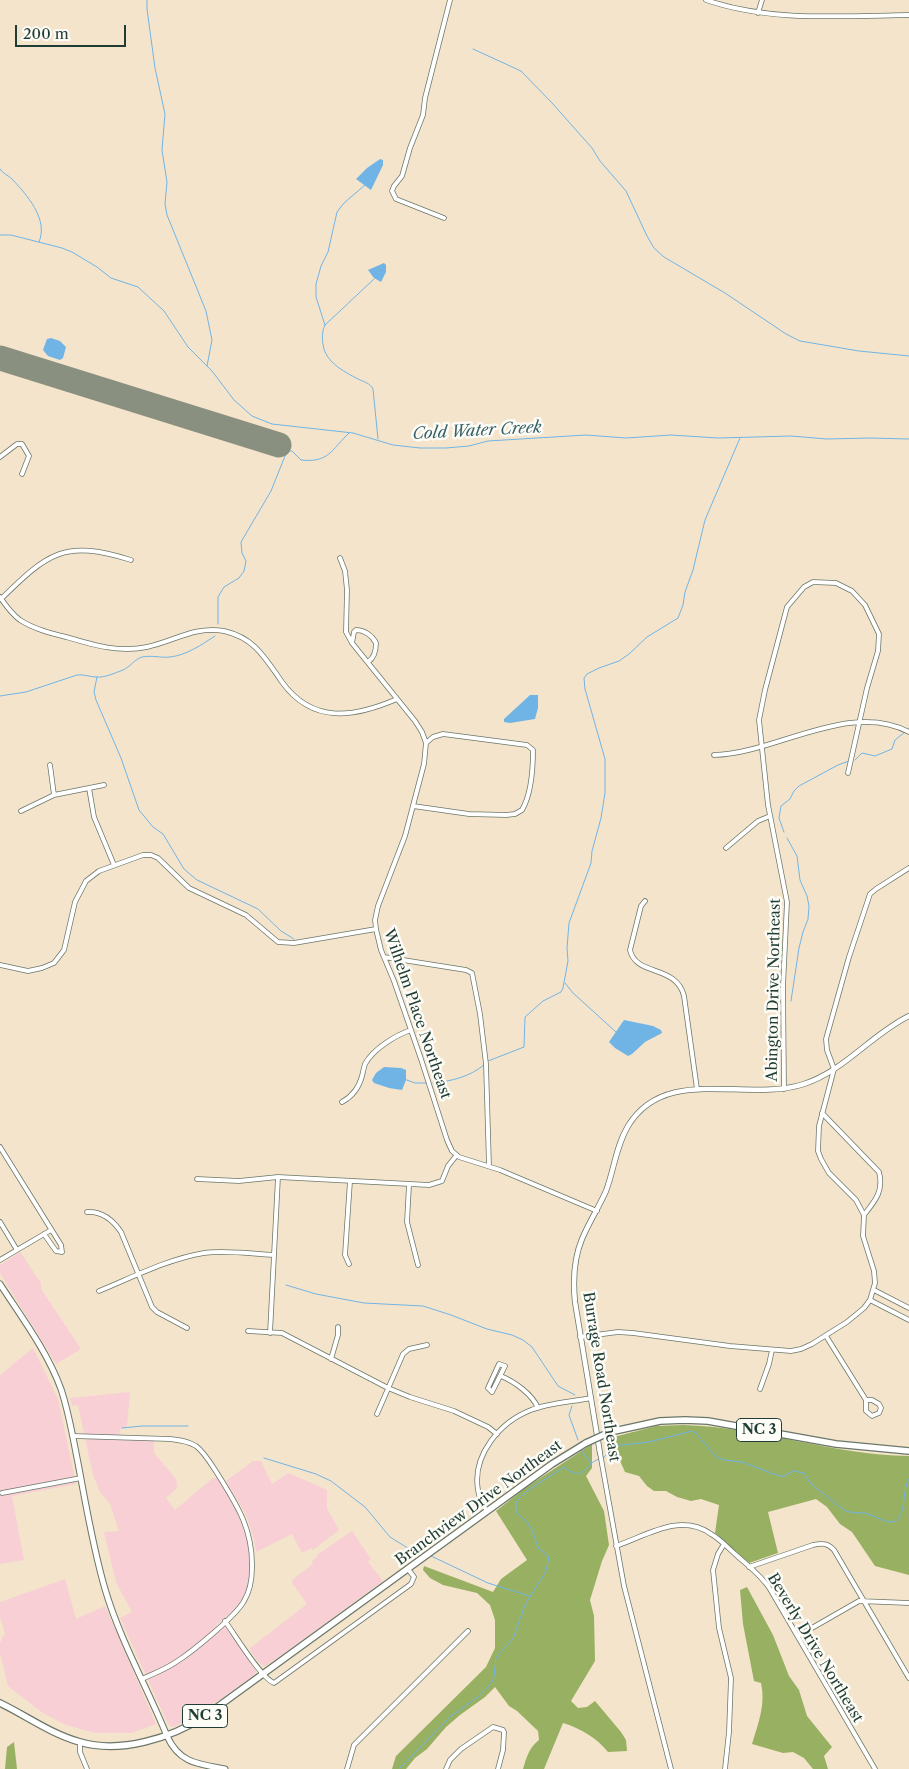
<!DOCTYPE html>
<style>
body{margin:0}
#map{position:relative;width:909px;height:1769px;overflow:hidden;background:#f4e4cb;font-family:"Libre Caslon Text",serif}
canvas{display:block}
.scale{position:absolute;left:15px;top:25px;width:111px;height:22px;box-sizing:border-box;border:2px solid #1f3d34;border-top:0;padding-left:6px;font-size:15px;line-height:18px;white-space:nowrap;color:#1f3d34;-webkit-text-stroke:4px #fdfcf7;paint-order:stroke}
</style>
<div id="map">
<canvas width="909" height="1769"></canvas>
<div class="scale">200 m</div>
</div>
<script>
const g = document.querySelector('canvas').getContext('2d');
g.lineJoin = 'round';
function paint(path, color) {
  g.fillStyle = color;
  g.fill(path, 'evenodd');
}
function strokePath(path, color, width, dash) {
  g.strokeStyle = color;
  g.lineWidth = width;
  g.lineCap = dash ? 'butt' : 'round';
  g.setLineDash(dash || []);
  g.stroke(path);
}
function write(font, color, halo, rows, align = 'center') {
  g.font = font + ' "Libre Caslon Text",serif';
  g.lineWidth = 5;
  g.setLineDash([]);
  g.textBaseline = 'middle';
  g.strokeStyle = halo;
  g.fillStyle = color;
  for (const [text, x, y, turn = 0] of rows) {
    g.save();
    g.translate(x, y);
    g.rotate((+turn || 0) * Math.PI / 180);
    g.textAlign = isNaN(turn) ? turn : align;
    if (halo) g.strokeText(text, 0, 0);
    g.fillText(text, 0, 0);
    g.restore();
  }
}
const built = new Path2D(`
 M 20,1252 L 41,1283 L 41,1289 L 81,1349 L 56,1364 L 0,1273 L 0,1265 Z
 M 33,1348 L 58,1399 L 76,1484 L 12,1496 L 24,1560 L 0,1564 L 0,1375 Z
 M 130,1392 L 127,1427 L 120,1429 L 119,1440 L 154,1441 L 154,1453 L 176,1479 L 177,1488 L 166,1498 L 175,1510 L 213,1478 L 217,1478 L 241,1517 L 248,1538 L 250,1556 L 249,1583 L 242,1600 L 236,1609 L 216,1625 L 220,1630 L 227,1626 L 256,1667 L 256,1672 L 253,1676 L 221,1699 L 175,1727 L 170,1726 L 167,1722 L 120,1618 L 132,1612 L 116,1582 L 104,1532 L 119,1531 L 110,1504 L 100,1492 L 93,1475 L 78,1405 L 72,1406 L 70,1398 Z
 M 253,1461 L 261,1461 L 272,1484 L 288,1473 L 327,1490 L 327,1508 L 339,1530 L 313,1550 L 311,1548 L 302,1553 L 292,1534 L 256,1552 L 254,1539 L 246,1515 L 226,1481 Z
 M 352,1531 L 371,1559 L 368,1562 L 383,1581 L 278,1658 L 265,1666 L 260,1664 L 251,1652 L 250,1648 L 307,1604 L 292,1583 L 293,1579 L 313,1564 L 312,1561 L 317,1557 L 317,1555 Z
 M 65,1579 L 76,1619 L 105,1606 L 156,1724 L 131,1733 L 95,1733 L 66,1725 L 43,1713 L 8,1686 L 0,1653 L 0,1643 L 5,1633 L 0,1618 L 0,1602 Z`);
const forest = new Path2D(`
 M 683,1425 C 759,1427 832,1455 909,1456 L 909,1575 L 875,1566 L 852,1532 L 840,1524 L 827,1507 L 816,1499 L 768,1512 L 778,1553 L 749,1563 L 715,1533 L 719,1505 L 701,1499 L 691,1501 L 677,1497 L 666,1491 L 654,1491 L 647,1486 L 639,1476 L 625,1472 C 620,1460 614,1450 610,1438 L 656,1426 Z
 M 592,1444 L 592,1468 L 586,1476 L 604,1511 L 609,1545 L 602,1561 L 590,1600 L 594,1616 L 595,1661 L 571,1701 L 578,1708 L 587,1707 L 595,1701 L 621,1732 L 626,1740 L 627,1751 L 608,1752 C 597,1738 580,1728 563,1723 L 544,1769 L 523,1769 C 527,1756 529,1748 539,1740 L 538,1731 L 517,1711 L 509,1706 L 495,1687 L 485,1697 L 460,1715 L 446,1727 L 427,1749 L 415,1758 L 406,1769 L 392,1769 L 396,1756 L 486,1667 L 495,1648 L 495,1620 L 490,1605 L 477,1593 L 443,1585 L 430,1578 L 423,1570 L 424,1566 L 493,1592 L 501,1579 L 527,1560 L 496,1511 L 525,1488 Z
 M 747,1587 L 773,1635 L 789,1676 L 799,1690 L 807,1716 L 832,1747 L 824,1756 L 828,1769 L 813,1769 L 804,1758 L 793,1752 L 783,1753 L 752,1744 C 758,1724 766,1704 761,1683 L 754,1681 L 743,1624 L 740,1590 Z
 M 14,1742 L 17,1769 L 5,1769 L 7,1747 Z`);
const water = new Path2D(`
 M 380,159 L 383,160 L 383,165 L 371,190 L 356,179 L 367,168 Z
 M 384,263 L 386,265 L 386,272 L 381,282 L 374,278 L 368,270 Z
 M 51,338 L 60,341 L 66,347 L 63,358 L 60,360 L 48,356 L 43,350 L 47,339 Z
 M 530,695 L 538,695 L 538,708 L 535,719 L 510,723 L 504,722 L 504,719 Z
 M 624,1020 L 653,1026 L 661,1030 L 662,1033 L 645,1042 L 632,1054 L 628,1056 L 615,1048 L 609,1042 Z
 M 384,1067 L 401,1068 L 406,1070 L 406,1080 L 402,1090 L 389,1088 L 374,1083 L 372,1080 L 376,1073 Z`);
const stream = new Path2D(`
 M 147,0 L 147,9 L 155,68 L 165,114 L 162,150 L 167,182 L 165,204 L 167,215 L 206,311 L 212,340 L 207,366
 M 473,49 L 521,71 L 553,104 L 592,148 L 600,161 L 626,191 L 647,236 L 654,248 L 664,257 L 725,293 L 786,334 L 800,341 L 859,351 L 909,356
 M 0,169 C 3,174 8,175 12,179 C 26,194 49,219 39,242
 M 0,235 L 11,235 L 62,248 L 72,252 L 97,267 L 111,278 L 138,287 L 164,311 L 188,347 L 212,371 L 234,400 L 252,416 L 272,424 L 353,433 L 393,445 L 420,448 L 446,448 L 469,446 L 488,441 L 586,435 L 626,438 L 671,435 L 718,438 L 791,436 L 827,439 L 870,438 L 909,439
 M 374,279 L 325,325 C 322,331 322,338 323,344 C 325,362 343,371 358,379 C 364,382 370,383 373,389 L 378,439
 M 325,325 L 316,297 L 316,284 L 321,266 L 328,252 L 337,212 L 344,203 L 365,185
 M 218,624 L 218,597 L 224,587 L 239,578 L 244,571 L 246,561 L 242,553 L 241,542 L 271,491 L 287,451 L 292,451 L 301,460 C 329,463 331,450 349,433
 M 97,677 L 94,692 L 96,700 L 121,758 L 139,810 L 153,827 L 163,834 L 184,869 L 197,880 L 258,909 L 281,931 L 294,939
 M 0,696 L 26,692 L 77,675 C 84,674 90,677 96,677 C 104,678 115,673 123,670 C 130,667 135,659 142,657 C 152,655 160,658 170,657 C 187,655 201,645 215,636
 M 909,729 L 909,728
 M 855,760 L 862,753 L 875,756 L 892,749 L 895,740 L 905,732
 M 784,832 L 779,818 L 781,806 L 790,799 L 794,791 L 799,786 L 838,765 L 849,761
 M 787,838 L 797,856 L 800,880 L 807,896 L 809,906 L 808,919 L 803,932 L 799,948 L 791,1001
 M 565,983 L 573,993 L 616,1032
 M 488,1061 L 524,1047 L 525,1017 L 543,1001 L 561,992 L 563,988 L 568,961 L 567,948 L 569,923 L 591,863 L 592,851 L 601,818 L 605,793 L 605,759 L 585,689 L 584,678 L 587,674 L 599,668 L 619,661 L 629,654 L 647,637 L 678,618 L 683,605 L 685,592 L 693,570 L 705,520 L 740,438
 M 404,1079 L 415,1083 L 426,1083
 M 433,1083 C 452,1081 469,1077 484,1065
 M 286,1285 L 316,1294 L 364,1303 L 423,1306 L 451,1315 L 487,1329 L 512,1335 L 523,1340 L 532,1347 L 558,1386 L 575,1395
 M 572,1406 L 569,1415 L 578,1440
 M 122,1428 L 142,1426 L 188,1426
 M 581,1450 L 591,1463
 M 264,1458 L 316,1474 L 331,1481 L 365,1507 L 390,1537 L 406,1547 L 417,1551
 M 603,1458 L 615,1447 L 621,1445 L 649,1442 L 692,1431 L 697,1434 L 716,1457 L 724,1460 L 742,1462 L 779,1476 L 784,1476 L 793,1471 L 804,1473 L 810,1483 L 844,1510 C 852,1514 860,1512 868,1514 C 875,1516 882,1521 890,1522 C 908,1523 901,1490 909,1479
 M 431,1556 L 488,1583 L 529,1596
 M 399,1769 L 450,1717 L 479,1696 L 492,1682 L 494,1677 L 496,1657 L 513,1639 L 525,1605 L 546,1571 L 549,1557 L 539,1549 L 532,1530 L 527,1522 L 516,1512 L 516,1502 L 527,1491 L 564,1467 C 586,1483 582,1465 599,1459`);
const runway = new Path2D(`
 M 0,358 L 279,445`);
const minor = new Path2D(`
 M 706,0 C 770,22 842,16 909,15
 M 758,13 L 762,0
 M 444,218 L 396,199 L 392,191 L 394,186 L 402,176 L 410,148 L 423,115 L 425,98 L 450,0
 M 0,457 L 17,444 L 22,444 L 29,456 L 22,474
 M 340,558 L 345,571 L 347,590 L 346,632 L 352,643
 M 0,597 C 6,606 12,614 20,620 C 34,629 50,633 66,637 C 93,645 119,653 147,647 C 175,641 194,626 224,631 C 255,638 265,658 282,682 C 313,725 355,717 397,699
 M 1,599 C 48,553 64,539 131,560
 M 368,662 C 374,658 376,650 376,643 C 372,635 364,630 356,630 L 354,632 L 352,643 L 415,721 L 422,732 L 426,743 L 424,764 L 405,836 L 378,906 L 375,920 L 376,929 L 381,950 L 394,981 L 421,1059 L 447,1140 L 452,1151 L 459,1157 L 500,1170 L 597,1211
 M 714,755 C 775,754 849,700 909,732
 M 50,765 L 54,795
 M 89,788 L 94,817 L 114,865
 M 413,806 L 469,814 L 506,815 L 515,814 L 522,810 C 532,793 533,769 533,750 L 527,745 L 443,734 L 433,737 L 426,743
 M 21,811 L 54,795 L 104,785
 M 726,848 L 758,821 L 770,816
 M 645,901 L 641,906 L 630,950 C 636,977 676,964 684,996 L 697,1089
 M 384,957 L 466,970 L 472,973 L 480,1014 L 486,1064 L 489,1166
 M 0,965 L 28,971 L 42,968 L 54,963 L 64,950 L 75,902 L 86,881 L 99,871 L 143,855 L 151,855 L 158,858 L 189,888 L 246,915 L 278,942 L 294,943 L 376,929
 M 784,1089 L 783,986 L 787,902 L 768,805 L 759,720 L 765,690 L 787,607 L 804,587 L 813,582 L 836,583 L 852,591 L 865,605 L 879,634 L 878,651 L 867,688 L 848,773
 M 342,1102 C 353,1096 359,1088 362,1076 C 363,1072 364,1067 365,1064 C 373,1049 396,1035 411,1030
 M 822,1113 L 879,1172 C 884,1191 875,1201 864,1215
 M 0,1147 L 61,1245 L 62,1252 L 56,1251 L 44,1234
 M 197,1179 L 239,1181 L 278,1177 L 429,1185 L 442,1181 L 448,1166 L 456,1156
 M 409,1185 L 407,1222 L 418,1265
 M 87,1212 C 102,1211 113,1220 121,1232 L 152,1307 L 157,1312 L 187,1328
 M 0,1222 L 17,1250
 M 0,1260 L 51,1230
 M 349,1264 L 345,1255 L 350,1181
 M 874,1290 L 909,1308
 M 99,1291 C 133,1277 168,1259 204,1253 C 227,1250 251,1254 274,1255
 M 870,1300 L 909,1320
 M 248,1331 L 282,1333 L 388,1388 L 410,1397 L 454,1411 L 488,1427 L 497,1434
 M 270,1333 L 278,1177
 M 826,1336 L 866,1400 L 866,1411 L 872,1416 L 879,1413 L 881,1408 L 879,1404 L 872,1400 L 866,1400
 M 580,1337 L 618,1332 L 633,1333 L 730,1346 L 791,1351 L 801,1349 L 812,1344 L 847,1322 L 864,1308 L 870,1300 L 875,1283 L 874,1271 L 863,1236 L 864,1215 L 856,1200 L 829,1173 L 821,1159 L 818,1151 L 819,1126 L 834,1069 L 827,1050 L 826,1039 L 849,957 L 870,894 L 876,889 L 909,868
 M 331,1359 L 338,1335 L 338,1327
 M 499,1364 L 505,1366 L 492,1392 L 488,1388 Z
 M 501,1376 C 515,1382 532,1394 538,1408
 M 760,1389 L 769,1364 L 772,1350
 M 377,1414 L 403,1354 L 409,1349 L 427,1345
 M 73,1436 L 170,1439 C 179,1440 188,1441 196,1446 C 205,1453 211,1464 217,1473 C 237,1505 253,1529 252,1568 C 252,1579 250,1591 244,1601 C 236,1616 192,1652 176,1662 C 166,1669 153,1674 142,1679
 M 600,1453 L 624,1586 L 671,1769
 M 2,1493 L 81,1478
 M 487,1511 C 483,1505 479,1498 478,1490 C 472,1455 500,1422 531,1410 C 549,1403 571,1402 591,1398
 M 724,1544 L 718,1554 L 713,1570 L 719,1628 L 731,1678 L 729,1732 L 725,1769
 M 616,1546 C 646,1536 680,1512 711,1534 C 720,1539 727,1547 735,1554 C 747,1565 761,1575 770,1589 L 875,1769
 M 749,1567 L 813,1545 C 822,1543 828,1543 834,1550 L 909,1678
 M 225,1621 C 235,1635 261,1678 274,1683 L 411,1584 L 414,1577 L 408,1569
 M 798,1636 L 859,1601 L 909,1603
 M 80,1742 L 80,1752 L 87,1769
 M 347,1769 L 354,1745 L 468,1631
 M 446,1769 L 450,1760 L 461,1749 L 493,1727 L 503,1730 L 504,1732 L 503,1750 L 498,1769`);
const tertiary = new Path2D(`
 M 600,1453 L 575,1302 C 573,1282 574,1258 582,1239 C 589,1222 599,1207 606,1191 C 614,1170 616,1146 628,1126 C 666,1064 746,1103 804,1084 C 844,1071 872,1034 909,1016`);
const secondary = new Path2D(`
 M 0,1284 C 22,1318 47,1351 61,1389 C 69,1413 73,1438 78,1463 C 86,1505 93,1548 105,1589 C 120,1640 147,1687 167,1736 C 179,1763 198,1764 225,1769`);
const primary = new Path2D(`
 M 610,1432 L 660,1421 L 685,1420 L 708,1421 L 836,1444 L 909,1451
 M 0,1703 C 27,1716 51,1734 80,1742 C 120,1754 172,1738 205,1716 L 552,1464 L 586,1443`);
const primaryBridge = new Path2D(`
 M 586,1443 L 610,1432`);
const shields = [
 [759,1430,45],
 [205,1716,45]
];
const shieldNames = [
 ["NC 3",759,1430],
 ["NC 3",205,1716]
];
const streetNames = [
 ["Abington Drive Northeast",774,990,-89],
 ["Wilhelm Place Northeast",417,1014,71],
 ["Burrage Road Northeast",601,1377,81],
 ["Branchview Drive Northeast",479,1503,-36],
 ["Beverly Drive Northeast",815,1648,59]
];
const waterNames = [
 ["Cold Water Creek",477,431,-3]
];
paint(built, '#f7cfd5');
paint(forest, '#98b061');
paint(water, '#70b4e6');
strokePath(stream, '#70b4e6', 1);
strokePath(runway, '#8a9080', 25);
strokePath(minor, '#6a7769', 5.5);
strokePath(tertiary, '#6a7769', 6);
strokePath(secondary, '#6a7769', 7);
strokePath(primary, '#6a7769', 8);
strokePath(minor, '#fff', 4);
strokePath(tertiary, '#fff', 4.5);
strokePath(secondary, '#fff', 5);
strokePath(primary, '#fff', 5.5);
strokePath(primaryBridge, '#6a7769', 8, []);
strokePath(primaryBridge, '#fff', 5.5);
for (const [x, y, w] of shields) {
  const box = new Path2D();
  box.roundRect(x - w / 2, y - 11.5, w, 23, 4);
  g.fillStyle = '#fdfcf7';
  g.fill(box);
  strokePath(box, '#1f3d34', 1);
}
write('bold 14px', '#1f3d34', null, shieldNames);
write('15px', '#1f3d34', '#fdfcf7', streetNames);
write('italic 16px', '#376169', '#fdfcf7', waterNames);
</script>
